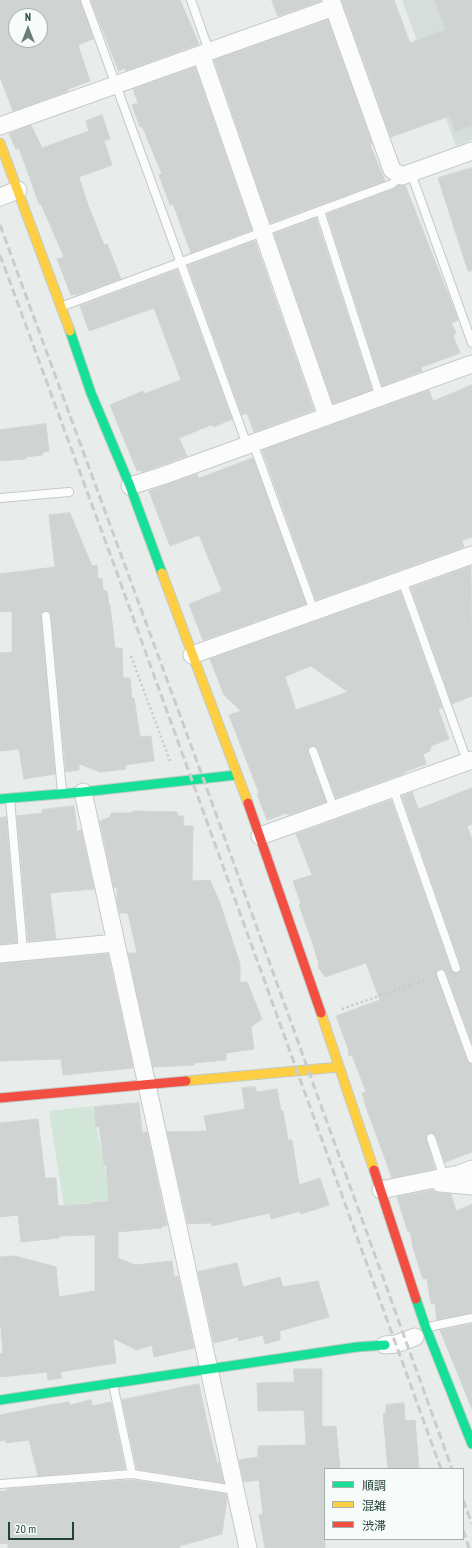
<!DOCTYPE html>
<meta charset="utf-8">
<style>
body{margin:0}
#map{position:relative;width:472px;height:1548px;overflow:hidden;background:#e8edeb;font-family:"PT Sans Narrow","Noto Sans JP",sans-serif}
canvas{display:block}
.legend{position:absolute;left:324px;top:1468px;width:140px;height:72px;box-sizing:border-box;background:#f7fbf9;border:1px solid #a3b1ad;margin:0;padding:5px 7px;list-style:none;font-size:12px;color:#24423a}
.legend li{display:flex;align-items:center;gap:8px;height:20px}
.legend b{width:20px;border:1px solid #a3b1ad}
.north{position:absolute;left:8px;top:8px;width:40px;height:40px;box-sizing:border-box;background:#f7fbf9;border:1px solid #a3b1ad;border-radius:50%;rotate:0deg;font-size:11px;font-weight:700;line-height:16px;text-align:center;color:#24423a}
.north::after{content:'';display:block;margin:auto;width:14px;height:18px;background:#697e78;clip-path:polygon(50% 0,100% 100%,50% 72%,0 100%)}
.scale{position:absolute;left:8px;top:1522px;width:66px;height:18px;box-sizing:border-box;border:2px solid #24423a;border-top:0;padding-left:5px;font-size:12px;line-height:14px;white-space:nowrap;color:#24423a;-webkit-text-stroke:3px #f7fbf9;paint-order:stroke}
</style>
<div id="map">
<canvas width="472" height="1548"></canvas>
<ul class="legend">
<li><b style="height:5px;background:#16e098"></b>順調</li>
<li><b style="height:5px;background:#ffcf43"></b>混雑</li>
<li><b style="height:5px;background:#f24e42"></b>渋滞</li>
</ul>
<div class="north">N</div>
<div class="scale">20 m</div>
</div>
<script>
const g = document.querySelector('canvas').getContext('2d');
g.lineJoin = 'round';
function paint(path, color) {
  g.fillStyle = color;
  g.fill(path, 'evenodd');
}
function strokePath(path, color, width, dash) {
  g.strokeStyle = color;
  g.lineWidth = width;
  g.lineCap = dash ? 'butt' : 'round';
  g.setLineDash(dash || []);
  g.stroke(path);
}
const built = new Path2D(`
 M 402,0 L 472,0 L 472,140 L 456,146 Z`);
const green = new Path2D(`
 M 92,1106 L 111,1200 L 64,1206 L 49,1111 Z`);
const building = new Path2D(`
 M 0,0 L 80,0 L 93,39 L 78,45 L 90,81 L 68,89 L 68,91 L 13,111 L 0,77 ZM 16,16 L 40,16 L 40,40 L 16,40 Z
 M 91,0 L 180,0 L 199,44 L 126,71 L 125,68 L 119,71 Z
 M 272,0 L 321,0 L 321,1 L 278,16 Z
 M 342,0 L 394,0 L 410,43 L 445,30 L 435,0 L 472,0 L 472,126 L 455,131 L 450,116 L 391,137 Z
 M 328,20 L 372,144 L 370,145 L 385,181 L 270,223 L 214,60 Z
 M 195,67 L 252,230 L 191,253 L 173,204 L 170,205 L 159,175 L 162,174 L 142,126 L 140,127 L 132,105 L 138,103 L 133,89 Z
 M 102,115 L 110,139 L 104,141 L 112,165 L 79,177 L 88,205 L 104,245 L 107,244 L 121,279 L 76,295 L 75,294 L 71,295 L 57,259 L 64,257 L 41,204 L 39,204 L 19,148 L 16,149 L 9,134 L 31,125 L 42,148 L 89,131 L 86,121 Z
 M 472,168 L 472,271 L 468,271 L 438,178 Z
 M 399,185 L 405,185 L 457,317 L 458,320 L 451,323 L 456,333 L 453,336 L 460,353 L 422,367 L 421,368 L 422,371 L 382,386 L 327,214 L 394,189 Z
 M 316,218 L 372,390 L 333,404 L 274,234 Z
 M 255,241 L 314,410 L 254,432 L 247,413 L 242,415 L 188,266 Z
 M 177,270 L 232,419 L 214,427 L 211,425 L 179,438 L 187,456 L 142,472 L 141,470 L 137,471 L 110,405 L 143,391 L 144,394 L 181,380 L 154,308 L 89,331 L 80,306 Z
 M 472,385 L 472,537 L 462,540 L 464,547 L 316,600 L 262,450 L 429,390 L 433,401 Z
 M 46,424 L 49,451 L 43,452 L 42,455 L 26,457 L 26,459 L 0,461 L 0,430 Z
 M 253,458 L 306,604 L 203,640 L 189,604 L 222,591 L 199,535 L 170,546 L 149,491 L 197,474 L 199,478 Z
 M 70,513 L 92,566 L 97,565 L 98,578 L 102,579 L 103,590 L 107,591 L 109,605 L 110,605 L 115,648 L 122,648 L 123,678 L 130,678 L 132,698 L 134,698 L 140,737 L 151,736 L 154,761 L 125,765 L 126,769 L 100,772 L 79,764 L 79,770 L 66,772 L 51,616 L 49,611 L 45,611 L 41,613 L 41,616 L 55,774 L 24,779 L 19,749 L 0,751 L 0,653 L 12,652 L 12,611 L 0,612 L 0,574 L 55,567 L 49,515 Z
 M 471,566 L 472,696 L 452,704 L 411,588 Z
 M 400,591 L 442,708 L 438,709 L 449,739 L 431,746 L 430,751 L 423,754 L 426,764 L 404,772 L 405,773 L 336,798 L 318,749 L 314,746 L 311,746 L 308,750 L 308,753 L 326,802 L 288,815 L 287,813 L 267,820 L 257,794 L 259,793 L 229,715 L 241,711 L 224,695 L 210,659 ZM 311,666 L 348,692 L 296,710 L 285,677 Z
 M 472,788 L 472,824 L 467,826 L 472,840 L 472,1043 L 446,972 L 444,970 L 440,969 L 436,973 L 467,1061 L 472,1064 L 472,1152 L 445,1162 L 436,1136 L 432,1133 L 430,1133 L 427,1135 L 426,1139 L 435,1169 L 392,1178 L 366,1107 L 362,1093 L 366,1092 L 352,1055 L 349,1056 L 348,1048 L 336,1016 L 380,1000 L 366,963 L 325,977 L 318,967 L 319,965 L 313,944 L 299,905 L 301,904 L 293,881 L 312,875 L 296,834 L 391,800 L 451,970 L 453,972 L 457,973 L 460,971 L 461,966 L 402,796 L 412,792 L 418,809 Z
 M 74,806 L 77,831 L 81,830 L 94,889 L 50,893 L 56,939 L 28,941 L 17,816 L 42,813 L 42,810 Z
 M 134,811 L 177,812 L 178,816 L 184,816 L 183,826 L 193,826 L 192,881 L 210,880 L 220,903 L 240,964 L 240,982 L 247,982 L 262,1019 L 251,1027 L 254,1049 L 226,1053 L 226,1060 L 194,1063 L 194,1065 L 153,1067 L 128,953 L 137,953 L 128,913 L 120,913 L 117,902 L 117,887 L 114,888 L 100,821 L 110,817 L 111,813 L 129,813 Z
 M 6,817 L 17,942 L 0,944 L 0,818 Z
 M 108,954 L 133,1068 L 63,1075 L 61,1059 L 0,1061 L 0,964 Z
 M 255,1087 L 257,1092 L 277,1089 L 281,1111 L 283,1111 L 288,1140 L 292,1140 L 299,1185 L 320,1178 L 329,1205 L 301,1214 L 300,1211 L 271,1219 L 270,1213 L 212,1226 L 212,1223 L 188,1224 L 167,1132 L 207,1131 L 204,1116 L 245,1109 L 242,1088 Z
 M 139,1103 L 142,1132 L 147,1132 L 167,1226 L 162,1226 L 162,1228 L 118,1232 L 118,1258 L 135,1265 L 172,1261 L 174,1277 L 178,1276 L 194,1348 L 154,1357 L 152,1345 L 136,1350 L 113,1338 L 116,1363 L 60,1372 L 62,1378 L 48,1380 L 47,1372 L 0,1377 L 0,1354 L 3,1353 L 1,1327 L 0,1327 L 0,1257 L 15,1256 L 56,1267 L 59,1297 L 95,1291 L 95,1235 L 59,1236 L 59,1238 L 21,1242 L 18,1215 L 0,1217 L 0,1123 L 38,1119 L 45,1178 L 56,1178 L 58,1206 L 91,1204 L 91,1203 L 109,1201 L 106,1165 L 104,1165 L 99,1126 L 96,1127 L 94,1107 Z
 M 433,1190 L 439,1193 L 451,1194 L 456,1211 L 472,1204 L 472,1313 L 437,1320 L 435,1304 L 431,1303 L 430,1299 L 427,1278 L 423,1279 L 413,1248 L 410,1231 L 408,1232 L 397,1197 Z
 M 237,1263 L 243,1287 L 280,1277 L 283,1287 L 318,1281 L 329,1317 L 280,1331 L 280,1340 L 265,1344 L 263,1335 L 239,1341 L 238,1337 L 214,1343 L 198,1272 Z
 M 472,1324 L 472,1409 L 440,1330 Z
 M 294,1369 L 322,1369 L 322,1427 L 336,1426 L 340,1469 L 325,1469 L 325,1548 L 265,1548 L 259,1515 L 263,1514 L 259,1480 L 244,1482 L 239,1460 L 258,1457 L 258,1446 L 306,1445 L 304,1410 L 258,1411 L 257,1383 L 294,1382 Z
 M 199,1384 L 206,1418 L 217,1463 L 219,1463 L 224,1483 L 137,1469 L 122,1400 Z
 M 91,1400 L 92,1406 L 111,1402 L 125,1469 L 38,1476 L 29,1440 L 6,1443 L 6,1440 L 0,1441 L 0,1415 L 49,1405 L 69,1402 L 70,1405 Z
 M 404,1403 L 405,1421 L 415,1420 L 419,1469 L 388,1469 L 383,1414 L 386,1413 L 386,1405 Z
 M 132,1480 L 226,1494 L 227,1498 L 222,1534 L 180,1546 L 180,1548 L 8,1548 L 8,1543 L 0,1544 L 0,1491 L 7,1491 L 7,1489 Z`);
const path = new Path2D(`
 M 131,656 L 170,761
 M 342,1009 L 427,979`);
const lane = new Path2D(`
 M 85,0 L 247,445
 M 191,0 L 209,51
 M 411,173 L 472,343
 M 320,211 L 380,397
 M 63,306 L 392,184 L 402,176
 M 253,443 L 314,611
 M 0,498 L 69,492
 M 402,580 L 467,761
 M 46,616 L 62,792
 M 313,751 L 334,809
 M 393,788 L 456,968
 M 10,799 L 23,951
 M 441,974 L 472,1059
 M 431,1138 L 444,1177
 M 428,1327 L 472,1318
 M 113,1384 L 132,1474
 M 0,1484 L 132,1474 L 235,1490`);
const street = new Path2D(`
 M 331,0 L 392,170 L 402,176 L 472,151
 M 201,54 L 327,416
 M 0,126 L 334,7
 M 0,197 L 18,190
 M 130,486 L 162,476 L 472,364
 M 192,655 L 472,555
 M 83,792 L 248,1548
 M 260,836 L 472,760
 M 0,954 L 116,943
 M 440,1183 L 472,1186
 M 381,1190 L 459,1174 L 472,1169
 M 385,1345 L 396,1344 L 415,1337`);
const fast = new Path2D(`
 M 70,331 L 91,393 L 130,486 L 162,573
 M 0,799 L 83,792 L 236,775
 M 416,1299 L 426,1328 L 472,1444
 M 0,1400 L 357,1347 L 385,1345`);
const slow = new Path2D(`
 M 0,143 L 70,331
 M 162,573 L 248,803
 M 321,1013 L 374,1170
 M 186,1081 L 339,1067`);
const jam = new Path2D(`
 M 248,803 L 321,1013
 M 0,1098 L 186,1081
 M 374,1170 L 416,1299`);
const rail = new Path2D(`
 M 0,225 L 203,778 L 452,1469
 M 0,255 L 113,562 L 441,1469
 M 463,1500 L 472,1524
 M 463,1530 L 469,1548`);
paint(built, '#d6dedb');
paint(green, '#d1e6d8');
paint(building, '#cfd4d2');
strokePath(building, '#d1d6d4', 1);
strokePath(lane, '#c5cac8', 10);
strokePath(street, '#c5cac8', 19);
strokePath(fast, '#c3cbc8', 11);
strokePath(slow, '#c3cbc8', 11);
strokePath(jam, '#c3cbc8', 11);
strokePath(path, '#c3ccca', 2.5, [2, 3]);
strokePath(lane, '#fcfcfc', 8);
strokePath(street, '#fcfcfc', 17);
strokePath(fast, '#16e098', 9);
strokePath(slow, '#ffcf43', 9);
strokePath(jam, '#f24e42', 9);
strokePath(rail, '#c9cdcc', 3, [8, 4]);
</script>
